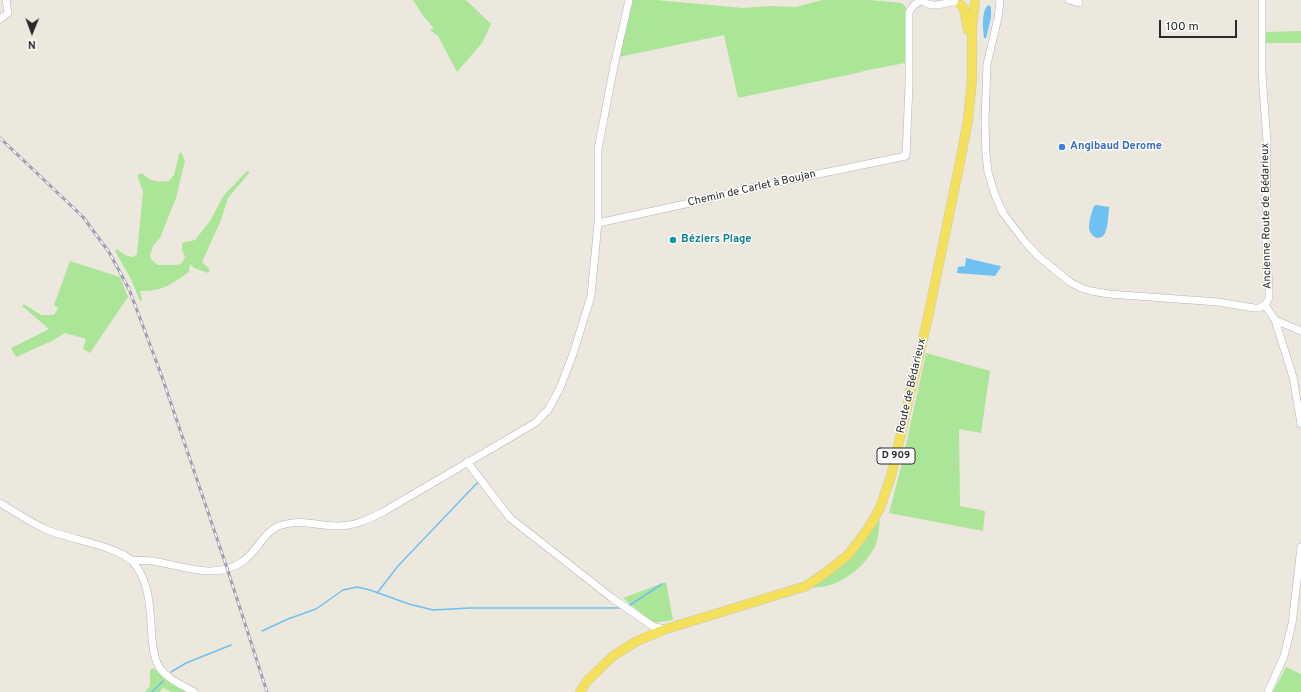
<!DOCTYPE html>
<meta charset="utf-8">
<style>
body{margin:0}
#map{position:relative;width:1301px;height:692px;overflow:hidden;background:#ede8dd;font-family:Overpass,sans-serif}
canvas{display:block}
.north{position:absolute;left:12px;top:12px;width:40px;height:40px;-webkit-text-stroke:3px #fff;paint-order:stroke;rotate:181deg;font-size:11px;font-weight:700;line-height:16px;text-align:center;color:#2b2b2b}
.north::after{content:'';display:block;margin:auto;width:14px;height:18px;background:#2b2b2b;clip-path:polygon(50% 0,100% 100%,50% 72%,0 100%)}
.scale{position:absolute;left:1159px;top:20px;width:78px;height:18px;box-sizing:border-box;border:2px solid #2b2b2b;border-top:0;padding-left:5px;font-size:12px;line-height:14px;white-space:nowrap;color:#2b2b2b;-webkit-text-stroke:3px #fff;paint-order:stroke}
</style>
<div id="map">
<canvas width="1301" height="692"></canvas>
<div class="north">N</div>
<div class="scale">100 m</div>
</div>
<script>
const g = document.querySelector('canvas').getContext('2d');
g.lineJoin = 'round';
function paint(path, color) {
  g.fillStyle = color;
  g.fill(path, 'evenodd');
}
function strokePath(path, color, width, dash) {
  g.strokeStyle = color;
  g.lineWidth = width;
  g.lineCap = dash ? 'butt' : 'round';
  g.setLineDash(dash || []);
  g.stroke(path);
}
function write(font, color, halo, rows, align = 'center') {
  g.font = font + ' Overpass,sans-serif';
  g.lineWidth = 3;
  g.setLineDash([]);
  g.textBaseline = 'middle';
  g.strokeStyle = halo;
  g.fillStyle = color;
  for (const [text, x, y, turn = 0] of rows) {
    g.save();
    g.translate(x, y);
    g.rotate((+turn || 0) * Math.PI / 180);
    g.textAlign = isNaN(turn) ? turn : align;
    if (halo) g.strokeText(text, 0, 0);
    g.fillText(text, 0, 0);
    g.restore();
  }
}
const green = new Path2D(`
 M 413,0 L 466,0 L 491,24 L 482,43 L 457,72 L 438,36 L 430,30 L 434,28 L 424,17 Z
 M 633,0 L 656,0 L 743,8 L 770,6 L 796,7 L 822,0 L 870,0 L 902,3 L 906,8 L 905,63 L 868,70 L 857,73 L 738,98 L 724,35 L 619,57 Z
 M 1301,31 L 1301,43 L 1265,43 L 1265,32 Z
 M 181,152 L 185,161 L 176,198 L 160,238 L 153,246 L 150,255 L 151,259 L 158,265 L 175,265 L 181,264 L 185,257 L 182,250 L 182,243 L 195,240 L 210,221 L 224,195 L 247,171 L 250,172 L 228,198 L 221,220 L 202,262 L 210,270 L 208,273 L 194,268 L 190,264 L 189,272 L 186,274 C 170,285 160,292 140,291 L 142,300 L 140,301 L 131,279 L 115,251 L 117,249 C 122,253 127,257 133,257 L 137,254 L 143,192 L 137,175 L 142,173 C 150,181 157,183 169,181 L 174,175 L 179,154 Z
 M 70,261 L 120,277 L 128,297 L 90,353 L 83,349 L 86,339 L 65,333 L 52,341 L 16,357 L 11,348 L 49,329 L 22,306 L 24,304 L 41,315 L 54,315 L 58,308 L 54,305 Z
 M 926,353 L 990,371 L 981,433 L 959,429 L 960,506 L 985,511 L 983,531 L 889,513 L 902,463 Z
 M 880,519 C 879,528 879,535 876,544 C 867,566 837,590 812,587 C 845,566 858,551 880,519 Z
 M 666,582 L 673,620 L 653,623 L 623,598 Z
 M 1286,667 L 1301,674 L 1301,692 L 1273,692 Z
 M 153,668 L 187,692 L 171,692 L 163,688 L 160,692 L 145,692 L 150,686 L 150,670 Z`);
const water = new Path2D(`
 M 988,5 L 991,7 L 991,18 L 986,38 L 984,38 C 983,28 981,12 988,5 Z
 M 1096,205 L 1109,207 L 1109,209 C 1108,217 1108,227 1105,233 C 1100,243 1089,236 1089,227 C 1089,220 1092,212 1094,206 Z
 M 966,258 L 1000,266 L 1001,267 L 995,276 L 957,273 L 958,267 L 965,266 Z`);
const stream = new Path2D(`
 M 377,593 L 398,566 L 479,481
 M 630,605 L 662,584
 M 262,631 L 288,619 L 316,609 L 343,590 L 357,587 L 370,590 L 409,604 L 433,610 L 469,608 L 622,608
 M 171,672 L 186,663 L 231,645
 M 152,692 L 163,681`);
const minor = new Path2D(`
 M 923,0 C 930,10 945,2 955,2
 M 1000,0 L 998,18 L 987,64 L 985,122 L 986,155 L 988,172 L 995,195 L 1003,213 L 1025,242 L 1039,257 L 1070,282 L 1081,288 L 1091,291 L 1109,294 L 1218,302 L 1254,308 L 1259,308 L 1265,305
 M 1069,0 L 1079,3
 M 1262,0 L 1262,73 L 1267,142 L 1266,242 L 1269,286 L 1269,298 L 1265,305
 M 0,19 L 8,13 L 6,0
 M 598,223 L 713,198 L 755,187 L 906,156 L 909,85 L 909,12 L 914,5 L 922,0
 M 1265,305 L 1275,320 L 1293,377 L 1301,424
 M 1275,320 L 1301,331
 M 467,462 L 510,518 L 612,598 L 654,627 L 666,629
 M 0,503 C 15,512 30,522 45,529 C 67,539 119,546 133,562 C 151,583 150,612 152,638 C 153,648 154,658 159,667 C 167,679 182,685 194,692
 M 132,560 C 139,561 146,560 153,561 C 182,566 215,580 242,562 C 257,552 264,530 282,525 C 301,519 318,526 337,526 C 355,526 367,520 383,512 L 535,423 L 548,410 L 560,388 L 573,354 L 591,296 L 598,223 L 598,149 L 614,66 L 629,0
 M 1268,692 L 1284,656 L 1292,624 L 1301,547`);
const major = new Path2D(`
 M 961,5 L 964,9 L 968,30
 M 580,692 L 587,681 L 613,656 L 637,641 L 666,629 L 806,586 L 828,571 L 849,554 L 867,530 L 880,508 L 891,476 L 928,317 L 960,162 L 968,120 L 972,80 L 972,26 L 975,3`);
const rail = new Path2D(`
 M 0,138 L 83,217 L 109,252 L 129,289 L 161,374 L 227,568 L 267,692`);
const markers = [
 [1062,147,4,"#3f7fe0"],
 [673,240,4,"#0f9aa8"]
];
const shields = [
 [896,456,38]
];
const shieldNames = [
 ["D 909",896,456]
];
const shopNames = [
 ["Angibaud Derome",1070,147]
];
const streetNames = [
 ["Chemin de Carlet à Boujan",752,189,-13],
 ["Ancienne Route de Bédarieux",1267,216,-91],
 ["Route de Bédarieux",912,386,-77]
];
const cultureNames = [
 ["Béziers Plage",681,240]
];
paint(green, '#abe598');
paint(water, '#6ec1f2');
strokePath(stream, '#6ec1f2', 1.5);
strokePath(minor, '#b1b2bf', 8);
strokePath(major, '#c8c8c8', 10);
strokePath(minor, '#fff', 7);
strokePath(major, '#f4e05b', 9);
strokePath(rail, '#9fa0b6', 3);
strokePath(rail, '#fff', 1.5, [4.5]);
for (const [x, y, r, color] of markers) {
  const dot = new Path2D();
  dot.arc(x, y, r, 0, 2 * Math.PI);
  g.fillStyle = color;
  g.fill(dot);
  strokePath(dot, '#fff', 1.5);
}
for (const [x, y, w] of shields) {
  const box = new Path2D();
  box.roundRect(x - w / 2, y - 8, w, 16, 3);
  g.fillStyle = '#fff';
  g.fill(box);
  strokePath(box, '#2b2b2b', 1);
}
write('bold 10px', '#2b2b2b', null, shieldNames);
write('bold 11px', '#366cbe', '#fff', shopNames, 'left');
write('11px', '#2b2b2b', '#fff', streetNames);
write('bold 11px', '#0d838f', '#fff', cultureNames, 'left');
</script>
